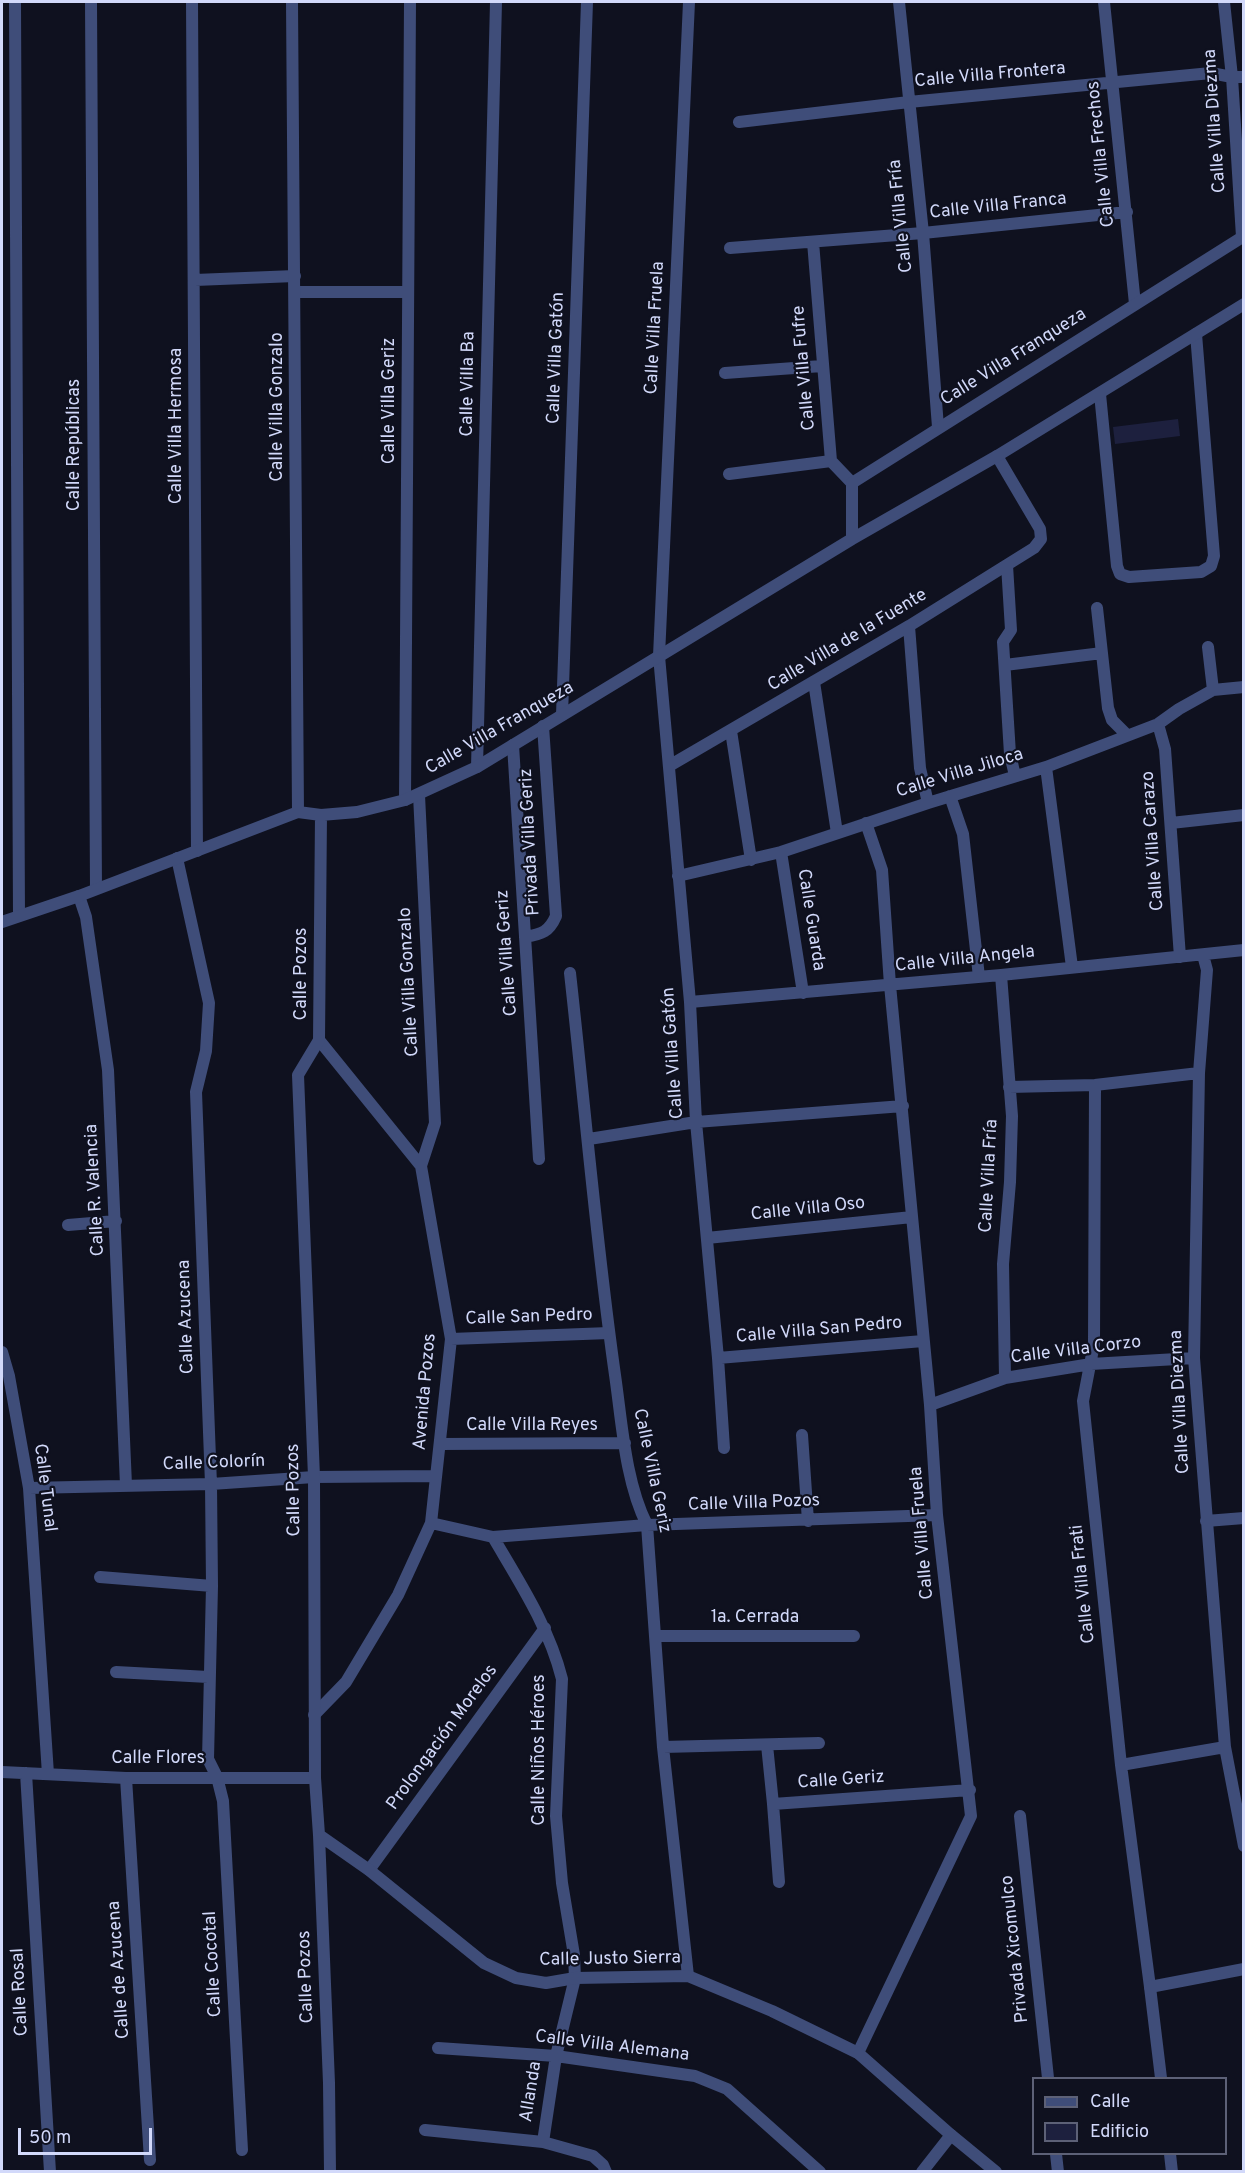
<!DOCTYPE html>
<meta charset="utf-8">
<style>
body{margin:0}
#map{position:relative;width:1245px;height:2173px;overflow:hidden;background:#0f111f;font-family:Overpass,sans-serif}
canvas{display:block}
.frame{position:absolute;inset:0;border:3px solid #d2d9fa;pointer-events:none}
.legend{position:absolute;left:1032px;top:2077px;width:195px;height:78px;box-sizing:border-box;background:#0f111f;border:2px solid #5d6177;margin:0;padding:8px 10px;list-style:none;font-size:18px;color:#d2d9fa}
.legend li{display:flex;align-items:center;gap:12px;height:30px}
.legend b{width:30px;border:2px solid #5d6177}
.scale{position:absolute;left:18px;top:2128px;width:134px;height:27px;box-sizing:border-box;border:3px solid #d2d9fa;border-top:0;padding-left:8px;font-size:18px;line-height:21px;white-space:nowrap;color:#d2d9fa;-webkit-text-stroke:4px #0f111f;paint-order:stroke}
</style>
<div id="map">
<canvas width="1245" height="2173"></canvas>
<div class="frame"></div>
<ul class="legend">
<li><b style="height:8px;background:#3f4d79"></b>Calle</li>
<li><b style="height:16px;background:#1d203e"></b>Edificio</li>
</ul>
<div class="scale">50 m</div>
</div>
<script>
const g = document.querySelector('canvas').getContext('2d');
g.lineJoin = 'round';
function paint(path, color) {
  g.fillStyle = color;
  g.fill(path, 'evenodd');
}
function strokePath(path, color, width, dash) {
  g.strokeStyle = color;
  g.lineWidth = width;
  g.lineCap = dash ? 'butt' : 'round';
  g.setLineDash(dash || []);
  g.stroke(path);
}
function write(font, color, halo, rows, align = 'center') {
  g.font = font + ' Overpass,sans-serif';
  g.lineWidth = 4.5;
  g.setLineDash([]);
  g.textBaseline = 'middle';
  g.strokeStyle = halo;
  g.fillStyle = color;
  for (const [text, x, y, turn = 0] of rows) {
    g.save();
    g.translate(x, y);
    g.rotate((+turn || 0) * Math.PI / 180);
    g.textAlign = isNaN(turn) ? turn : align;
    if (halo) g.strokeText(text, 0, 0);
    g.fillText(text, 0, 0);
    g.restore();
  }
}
const building = new Path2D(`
 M 1178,419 L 1180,436 L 1115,444 L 1113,427 Z`);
const minor = new Path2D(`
 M 15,2 L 19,915
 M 91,2 L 96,888
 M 192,2 L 197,851
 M 689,2 L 659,656 L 690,1002 L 696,1122 L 718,1358 L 724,1448
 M 899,2 L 923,233 L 938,427
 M 1104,2 L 1135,304
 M 1224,2 L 1232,77 L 1242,237
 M 739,122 L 909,102 L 1211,73 L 1232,77 L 1244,77
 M 813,242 L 831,461 L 852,483
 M 730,248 L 923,233 L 1127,212
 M 195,280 L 295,276
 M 296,292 L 408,292
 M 725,373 L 822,366
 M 1100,394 L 1117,566 L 1120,574 L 1129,577 L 1201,572 L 1211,566 L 1214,556 L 1196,334
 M 729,474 L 831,461
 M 1007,565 L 1011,630 L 1003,642 L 1010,754 L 1015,776
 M 1097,608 L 1108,708 L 1112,720 L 1127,735
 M 909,626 L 920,768 L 928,803
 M 1208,647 L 1213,690
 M 1005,665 L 1102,653
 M 814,682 L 837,833
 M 562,715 L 587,2
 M 1158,724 L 1165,749 L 1180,957
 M 731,731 L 751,860
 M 513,745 L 539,1159
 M 669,766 L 909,626 L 1034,548 L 1041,539 L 1040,529 L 997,456
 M 477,767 L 496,2
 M 1046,767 L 1072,967
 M 419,795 L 435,1123 L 421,1166
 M 950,796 L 963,834 L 979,977
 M 405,800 L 410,2
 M 1171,823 L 1244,815
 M 781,852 L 803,993
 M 177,858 L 209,1003 L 206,1051 L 196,1092 L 211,1484 L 212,1586 L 208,1759 L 217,1777 L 223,1801 L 242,2150
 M 678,876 L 781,852 L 928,803 L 1046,767 L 1158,724 L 1179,709 L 1213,690 L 1244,687
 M 79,896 L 86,917 L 108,1070 L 126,1485
 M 525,937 C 542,934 549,932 556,916 L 543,726
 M 1203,955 L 1207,970 L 1199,1073 L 1194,1358 L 1225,1747 L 1244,1846
 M 570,973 C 585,1107 596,1242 615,1375 C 622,1423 625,1481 647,1525 L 663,1747 L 688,1976
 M 1001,975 L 1012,1116 L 1010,1182 L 1003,1264 L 1005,1378
 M 690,1002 L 1001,975 L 1244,950
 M 1095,1085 L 1094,1344 L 1083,1401 L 1121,1765 L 1150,1987
 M 1009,1087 L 1095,1085 L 1199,1073
 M 589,1139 L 696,1122 L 903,1106
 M 68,1225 L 116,1221
 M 707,1238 L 912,1217
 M 451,1339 L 609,1333
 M 2,1352 L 9,1376 L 29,1488 L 48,1774
 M 718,1358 L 923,1341
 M 930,1405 L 1005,1378 L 1091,1364 L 1194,1358
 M 802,1435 L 808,1521
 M 440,1444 L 625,1443
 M 29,1488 L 211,1484 L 314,1477 L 436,1476
 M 1206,1521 L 1244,1518
 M 431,1523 L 493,1537 L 647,1525 L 937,1515
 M 493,1537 C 520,1583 549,1627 562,1679 L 556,1816 L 562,1883 L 574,1955 L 575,1978 L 556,2056 L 543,2142
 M 100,1577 L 212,1586
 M 656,1636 L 854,1636
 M 116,1672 L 208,1677
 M 314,1715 L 346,1682 L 398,1595 L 431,1523 L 451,1339 L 421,1166 L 319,1040
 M 767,1745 L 773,1804 L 970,1790
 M 663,1747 L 819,1743
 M 1121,1765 L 1225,1747
 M 2,1772 L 126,1778 L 315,1778
 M 26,1773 L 50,2172
 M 126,1778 L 150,2160
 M 773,1804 L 779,1882
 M 1020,1816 L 1048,2078
 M 369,1870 L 545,1628
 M 438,2048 L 556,2056 L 695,2076 L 727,2089 L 820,2172
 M 858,2053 L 971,1816 L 937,1515 L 930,1405 L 890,985 L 882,870 L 866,823
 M 425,2130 L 543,2142 L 593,2156 L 603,2165 L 606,2172
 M 1056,2154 L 1058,2172
 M 922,2172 L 951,2135`);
const tertiary = new Path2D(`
 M 292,2 L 298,812
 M 852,539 L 852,483 L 1244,236
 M 321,815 L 319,1040 L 298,1075 L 314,1477 L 315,1778 L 319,1835 L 329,2083 L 330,2172
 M 2,922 L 79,896 L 298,812 L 321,815 L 357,812 L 405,800 L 477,767 L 852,539 L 997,456 L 1244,304
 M 319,1835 L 369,1870 L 484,1963 L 516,1978 L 546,1983 L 575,1978 L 688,1976 L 772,2011 L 858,2053 L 951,2135 L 996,2172
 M 1161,2078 L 1150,1987 L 1244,1969
 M 1170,2154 L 1172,2172`);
const streetNames = [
 ["Calle Villa Frontera",990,76,-5],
 ["Calle Villa Diezma",1216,121,-94],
 ["Calle Villa Frechos",1102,154,-96],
 ["Calle Villa Franca",998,207,-6],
 ["Calle Villa Fría",902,216,-96],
 ["Calle Villa Fruela",656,328,-87],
 ["Calle Villa Gatón",557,358,-88],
 ["Calle Villa Franqueza",1014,358,-32],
 ["Calle Villa Fufre",805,368,-95],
 ["Calle Villa Ba",469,384,-89],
 ["Calle Villa Geriz",390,401,-90],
 ["Calle Villa Gonzalo",278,407,-90],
 ["Calle Villa Hermosa",177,426,-90],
 ["Calle Repúblicas",75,445,-90],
 ["Calle Villa de la Fuente",848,641,-31],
 ["Calle Villa Franqueza",500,729,-30],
 ["Calle Villa Jiloca",960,774,-17],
 ["Calle Villa Carazo",1154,841,-94],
 ["Privada Villa Geriz",531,842,-93],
 ["Calle Guarda",810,920,81],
 ["Calle Villa Geriz",508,953,-94],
 ["Calle Villa Angela",965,960,-6],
 ["Calle Pozos",302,974,-90],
 ["Calle Villa Gonzalo",410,982,-93],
 ["Calle Villa Gatón",674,1053,-94],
 ["Calle Villa Fría",990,1176,-87],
 ["Calle R. Valencia",96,1190,-93],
 ["Calle Villa Oso",808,1210,-6],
 ["Calle Azucena",187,1317,-92],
 ["Calle San Pedro",529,1318,-2],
 ["Calle Villa San Pedro",819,1331,-5],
 ["Calle Villa Corzo",1076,1351,-7],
 ["Avenida Pozos",426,1392,-85],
 ["Calle Villa Diezma",1181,1402,-93],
 ["Calle Villa Reyes",532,1426],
 ["Calle Colorín",214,1464,-2],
 ["Calle Villa Geriz",651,1471,78],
 ["Calle Tunal",44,1488,83],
 ["Calle Pozos",295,1490,-91],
 ["Calle Villa Pozos",754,1504,-2],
 ["Calle Villa Fruela",923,1533,-95],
 ["Calle Villa Frati",1084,1584,-96],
 ["1a. Cerrada",755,1618],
 ["Prolongación Morelos",443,1738,-54],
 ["Calle Niños Héroes",540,1750,-90],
 ["Calle Flores",158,1759],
 ["Calle Geriz",841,1781,-4],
 ["Privada Xicomulco",1016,1949,-96],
 ["Calle Justo Sierra",610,1960,-1],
 ["Calle Cocotal",214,1964,-93],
 ["Calle de Azucena",120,1970,-94],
 ["Calle Pozos",307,1977,-92],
 ["Calle Rosal",21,1992,-93],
 ["Calle Villa Alemana",612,2047,7],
 ["Allanda",532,2092,-81]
];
paint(building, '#1d203e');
strokePath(minor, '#3f4d79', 12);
strokePath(tertiary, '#3f4d79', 12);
write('18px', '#d2d9fa', '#0f111f', streetNames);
</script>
